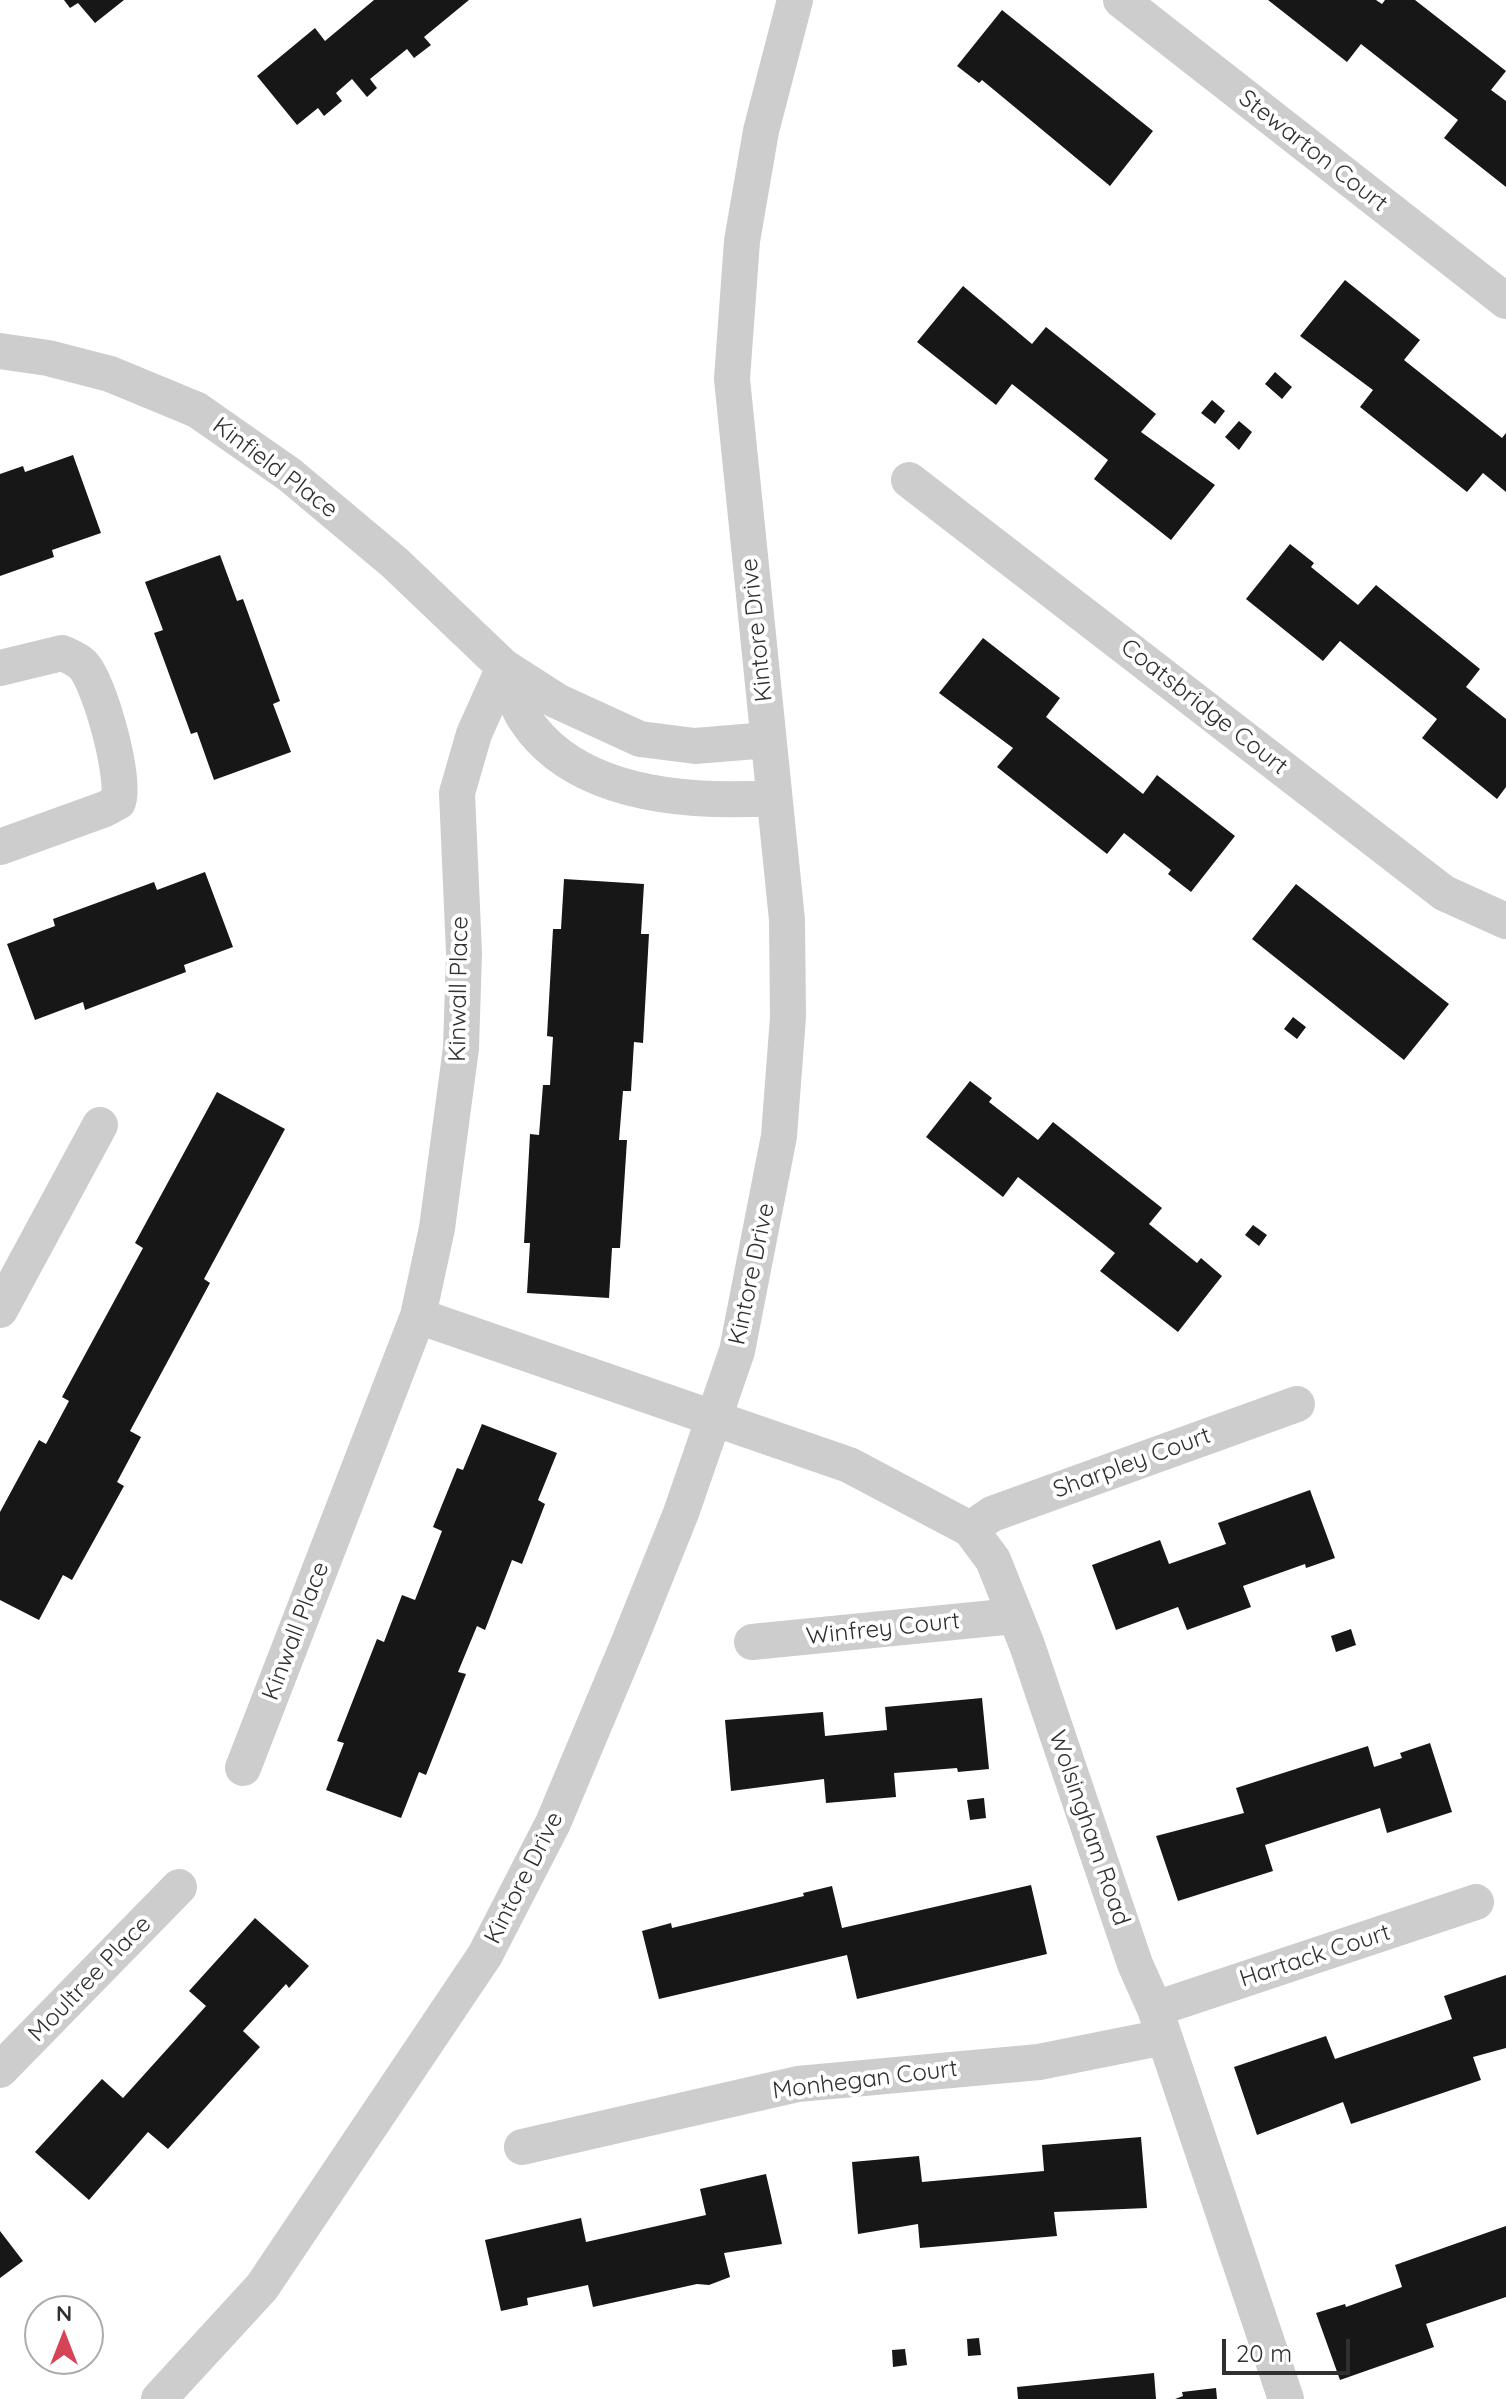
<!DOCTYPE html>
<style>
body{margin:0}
#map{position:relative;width:1506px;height:2399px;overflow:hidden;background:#fff;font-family:Quicksand,sans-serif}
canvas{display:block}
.north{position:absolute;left:24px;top:2295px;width:80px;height:80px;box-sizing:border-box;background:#fff;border:2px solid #acacac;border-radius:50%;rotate:0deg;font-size:22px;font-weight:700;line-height:32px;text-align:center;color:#303030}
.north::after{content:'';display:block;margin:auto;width:28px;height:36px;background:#d64458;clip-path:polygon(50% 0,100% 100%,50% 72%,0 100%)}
.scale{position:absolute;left:1222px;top:2339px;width:128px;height:36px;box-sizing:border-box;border:4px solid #303030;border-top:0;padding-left:10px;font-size:24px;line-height:28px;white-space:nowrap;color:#303030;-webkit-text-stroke:6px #fff;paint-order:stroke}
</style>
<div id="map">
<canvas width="1506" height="2399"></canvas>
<div class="north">N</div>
<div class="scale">20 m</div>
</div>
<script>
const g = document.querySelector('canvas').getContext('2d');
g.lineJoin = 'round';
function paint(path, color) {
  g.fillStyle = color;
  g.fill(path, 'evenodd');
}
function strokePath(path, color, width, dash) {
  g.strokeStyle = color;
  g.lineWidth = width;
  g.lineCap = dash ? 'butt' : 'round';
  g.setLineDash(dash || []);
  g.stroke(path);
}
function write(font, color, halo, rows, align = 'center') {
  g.font = font + ' Quicksand,sans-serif';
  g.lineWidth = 8;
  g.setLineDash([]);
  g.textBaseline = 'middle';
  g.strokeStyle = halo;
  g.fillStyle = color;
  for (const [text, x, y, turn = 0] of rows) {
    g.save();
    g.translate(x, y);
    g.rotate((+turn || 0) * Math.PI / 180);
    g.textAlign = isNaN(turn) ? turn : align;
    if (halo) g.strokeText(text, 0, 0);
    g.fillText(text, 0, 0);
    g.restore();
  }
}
const building = new Path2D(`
 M 64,0 L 124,0 L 95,23 L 78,3 L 70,8 Z
 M 374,0 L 469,0 L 424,37 L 431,45 L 414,58 L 407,49 L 370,79 L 377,88 L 367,97 L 352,79 L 336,93 L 342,101 L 324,116 L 318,108 L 297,125 L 257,76 L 315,28 L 325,41 Z
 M 1268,0 L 1376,0 L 1382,4 L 1385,0 L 1415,0 L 1506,71 L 1491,90 L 1506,101 L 1506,187 L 1444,138 L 1458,120 L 1361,44 L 1347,62 Z
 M 1002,10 L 1153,131 L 1110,186 L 982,80 L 979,83 L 957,66 Z
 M 1345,280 L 1420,340 L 1404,360 L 1502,438 L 1506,433 L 1506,492 L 1483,473 L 1467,492 L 1360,407 L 1373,390 L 1300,336 Z
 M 963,286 L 1032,344 L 1046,327 L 1156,414 L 1141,432 L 1215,485 L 1171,540 L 1094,479 L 1108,460 L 1012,384 L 996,405 L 917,342 Z
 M 1275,372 L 1292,387 L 1282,399 L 1265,384 Z
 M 1212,400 L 1225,411 L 1215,424 L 1201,413 Z
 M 1239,421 L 1252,432 L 1239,450 L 1225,437 Z
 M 73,455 L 101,533 L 52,550 L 54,557 L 0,576 L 0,474 L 23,466 L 25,472 Z
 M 1290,544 L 1314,563 L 1311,567 L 1358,605 L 1376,585 L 1480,669 L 1466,687 L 1506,719 L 1506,787 L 1497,799 L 1422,738 L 1437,719 L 1340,641 L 1323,661 L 1246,599 Z
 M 220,555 L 237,601 L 243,599 L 280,701 L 273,704 L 291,752 L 214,780 L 197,732 L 191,734 L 154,633 L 163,630 L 145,582 Z
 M 983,638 L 1060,698 L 1046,717 L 1143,794 L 1157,775 L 1235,836 L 1191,892 L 1168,874 L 1171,870 L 1124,833 L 1107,854 L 997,767 L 1013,748 L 939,693 Z
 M 205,872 L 233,947 L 184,965 L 186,972 L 85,1010 L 83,1002 L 35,1020 L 7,944 L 55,926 L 53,919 L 154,882 L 157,890 Z
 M 564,879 L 644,884 L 641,934 L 649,934 L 643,1043 L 634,1042 L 631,1091 L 623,1091 L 619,1140 L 627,1140 L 620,1248 L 612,1248 L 609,1298 L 527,1293 L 530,1243 L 524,1243 L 530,1134 L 539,1135 L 543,1085 L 550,1085 L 553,1037 L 547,1036 L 553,929 L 561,929 Z
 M 1296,884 L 1449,1004 L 1404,1060 L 1252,939 Z
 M 1293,1017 L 1306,1027 L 1297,1039 L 1284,1029 Z
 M 970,1081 L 992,1098 L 989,1102 L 1038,1140 L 1053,1122 L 1162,1208 L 1149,1224 L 1197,1263 L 1201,1258 L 1222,1276 L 1178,1332 L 1100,1271 L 1115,1253 L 1018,1177 L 1003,1197 L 926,1137 Z
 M 217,1092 L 285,1129 L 204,1279 L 210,1283 L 130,1431 L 141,1437 L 117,1482 L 124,1486 L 72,1580 L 63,1575 L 39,1620 L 0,1600 L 0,1512 L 39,1440 L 46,1444 L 69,1401 L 62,1397 L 143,1248 L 135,1243 Z
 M 1253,1225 L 1267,1235 L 1259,1246 L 1245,1235 Z
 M 482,1424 L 557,1453 L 538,1500 L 545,1504 L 522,1564 L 512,1560 L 485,1630 L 477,1626 L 458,1672 L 466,1674 L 426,1775 L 419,1772 L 401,1818 L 326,1790 L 344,1743 L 337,1741 L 377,1639 L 384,1642 L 402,1595 L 415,1600 L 442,1531 L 433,1527 L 457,1468 L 463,1470 Z
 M 1310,1490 L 1335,1558 L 1306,1568 L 1305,1564 L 1243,1586 L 1251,1607 L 1187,1630 L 1178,1607 L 1116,1630 L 1092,1565 L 1160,1540 L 1169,1564 L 1226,1544 L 1218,1523 Z
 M 1351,1629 L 1356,1645 L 1336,1652 L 1331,1636 Z
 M 982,1698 L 989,1769 L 958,1772 L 957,1768 L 894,1773 L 896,1797 L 826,1803 L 824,1779 L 731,1791 L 725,1720 L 823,1712 L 825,1736 L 887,1730 L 885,1707 Z
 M 1430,1743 L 1452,1812 L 1387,1833 L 1380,1808 L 1265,1845 L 1273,1871 L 1178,1901 L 1156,1836 L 1244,1813 L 1236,1788 L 1368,1746 L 1374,1767 L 1402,1758 L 1400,1753 Z
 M 984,1798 L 986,1818 L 970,1820 L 967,1800 Z
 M 1031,1885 L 1047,1954 L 857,1999 L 847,1955 L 659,1999 L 642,1931 L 671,1923 L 672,1928 L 804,1896 L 803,1893 L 832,1886 L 842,1928 Z
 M 255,1918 L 309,1966 L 289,1988 L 286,1984 L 243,2031 L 260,2047 L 168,2149 L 148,2132 L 89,2200 L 35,2152 L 102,2079 L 123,2098 L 206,2006 L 189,1991 Z
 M 1506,1975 L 1506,2048 L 1473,2057 L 1481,2080 L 1351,2124 L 1343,2102 L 1257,2135 L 1234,2067 L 1326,2036 L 1335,2059 L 1452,2019 L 1444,1996 Z
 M 1141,2137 L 1147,2208 L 1054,2212 L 1057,2236 L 920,2248 L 918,2224 L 858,2234 L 852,2162 L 919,2156 L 922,2182 L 1044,2171 L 1042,2145 Z
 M 766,2174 L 782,2244 L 724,2253 L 730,2277 L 709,2285 L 697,2284 L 593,2307 L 588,2285 L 527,2298 L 528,2305 L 501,2311 L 485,2240 L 581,2218 L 586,2242 L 706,2215 L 700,2189 Z
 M 1506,2226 L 1506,2297 L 1426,2324 L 1434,2347 L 1340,2380 L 1316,2313 L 1345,2304 L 1346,2307 L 1402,2287 L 1395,2265 Z
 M 0,2231 L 23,2261 L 0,2278 Z
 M 979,2338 L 981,2355 L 968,2356 L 967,2339 Z
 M 905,2349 L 907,2365 L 893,2367 L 892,2350 Z
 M 1154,2373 L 1156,2399 L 1018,2399 L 1017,2387 Z
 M 1216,2388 L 1217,2399 L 1175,2399 L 1183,2396 L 1182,2392 Z`);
const street = new Path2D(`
 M 1121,0 L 1506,301
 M 0,351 L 48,358 L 110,374 L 197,410 L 290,475 L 395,563 L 504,667 L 557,701 L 640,739 L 695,746 L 768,740
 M 909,480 L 1444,893 L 1506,921
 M 504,667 C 510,683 515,704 525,719 C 576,797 692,803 774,798
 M 0,668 L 62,653 C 69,656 77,659 83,665 C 100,683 126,779 118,802 L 105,809 L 0,847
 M 0,1310 L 100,1125
 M 418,1316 L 849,1465 L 970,1529 L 993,1560 L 1027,1645 L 1135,1964 L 1155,2009 L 1286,2399
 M 970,1529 L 992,1514 L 1297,1404
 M 752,1642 L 1014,1616
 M 243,1768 L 418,1316 L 437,1228 L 461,1048 L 464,953 L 457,793 L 474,734 L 504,667
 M 1155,2009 L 1476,1902
 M 0,2070 L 179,1887
 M 522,2147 L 798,2084 L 1039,2062 L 1164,2037
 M 159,2399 L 262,2287 L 485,1955 L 553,1823 L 629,1642 L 681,1513 L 737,1351 L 779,1136 L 788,1017 L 787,920 L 732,379 L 742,241 L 761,131 L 795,0`);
const streetNames = [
 ["Stewarton Court",1313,151,38],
 ["Kinfield Place",275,468,37],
 ["Kintore Drive",757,630,-96],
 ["Coatsbridge Court",1204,707,38],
 ["Kinwall Place",459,989,-89],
 ["Kintore Drive",752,1274,-78],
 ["Sharpley Court",1132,1463,-20],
 ["Winfrey Court",883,1629,-6],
 ["Kinwall Place",296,1631,-69],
 ["Wolsingham Road",1089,1828,71],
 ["Kintore Drive",524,1878,-63],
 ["Hartack Court",1315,1956,-18],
 ["Moultree Place",90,1979,-46],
 ["Monhegan Court",865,2080,-7]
];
paint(building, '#171717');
strokePath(street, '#cdcdcd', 36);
write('24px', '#303030', '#fff', streetNames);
</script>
